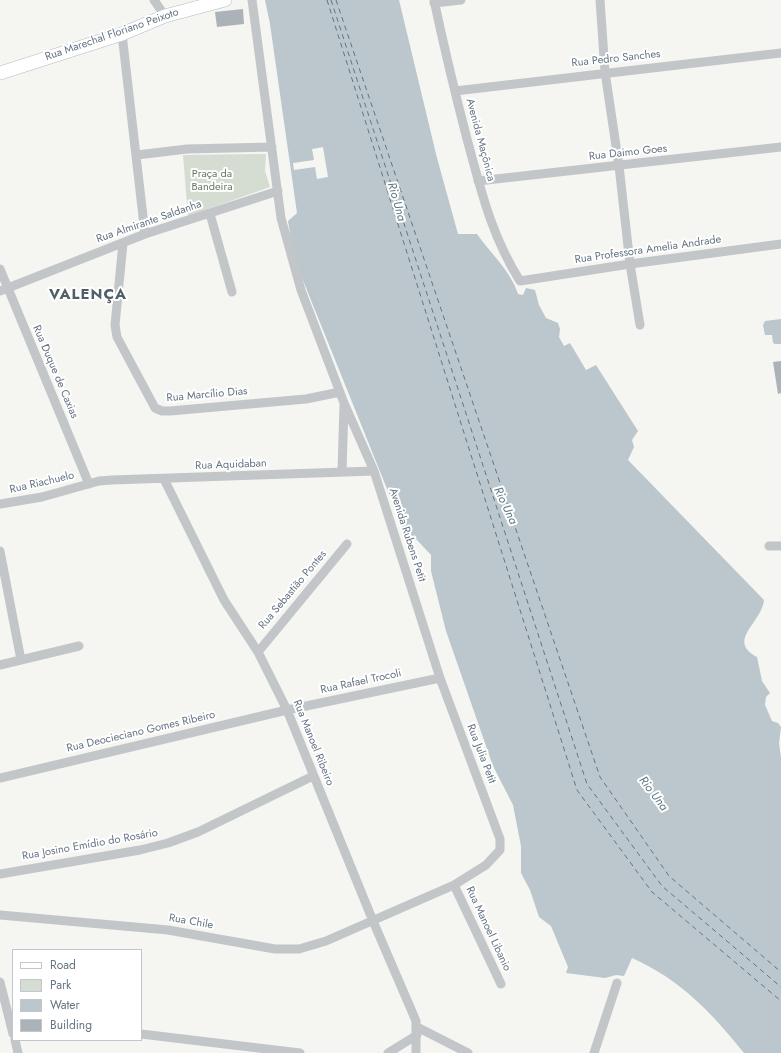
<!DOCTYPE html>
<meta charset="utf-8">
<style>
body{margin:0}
#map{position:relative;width:781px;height:1053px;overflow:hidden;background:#f5f5f1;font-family:Jost,sans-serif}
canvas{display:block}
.legend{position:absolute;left:12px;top:949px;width:130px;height:92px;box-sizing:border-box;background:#fff;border:1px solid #c1c7cd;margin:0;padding:5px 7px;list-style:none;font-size:12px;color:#637483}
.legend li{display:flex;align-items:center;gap:8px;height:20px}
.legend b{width:20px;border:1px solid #c1c7cd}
</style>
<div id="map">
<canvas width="781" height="1053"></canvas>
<ul class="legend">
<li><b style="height:5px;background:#fff"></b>Road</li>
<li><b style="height:11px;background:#d5dcd2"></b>Park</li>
<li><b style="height:11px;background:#bbc7cc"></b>Water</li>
<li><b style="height:11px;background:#abb3b8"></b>Building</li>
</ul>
</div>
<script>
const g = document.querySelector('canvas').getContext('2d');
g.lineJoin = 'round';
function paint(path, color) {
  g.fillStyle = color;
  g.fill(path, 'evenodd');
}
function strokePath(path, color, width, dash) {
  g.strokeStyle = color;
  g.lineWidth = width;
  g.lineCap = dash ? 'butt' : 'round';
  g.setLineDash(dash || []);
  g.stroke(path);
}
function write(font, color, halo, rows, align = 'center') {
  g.font = font + ' Jost,sans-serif';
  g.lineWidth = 4;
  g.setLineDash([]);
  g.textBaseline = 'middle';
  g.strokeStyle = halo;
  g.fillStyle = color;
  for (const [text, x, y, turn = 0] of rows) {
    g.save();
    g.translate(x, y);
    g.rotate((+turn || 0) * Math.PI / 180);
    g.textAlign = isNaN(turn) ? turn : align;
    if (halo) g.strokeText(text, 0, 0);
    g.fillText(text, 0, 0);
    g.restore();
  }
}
const green = new Path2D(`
 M 266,154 L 265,171 L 270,187 L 188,216 L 183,155 Z`);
const water = new Path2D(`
 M 265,0 L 399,0 L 437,158 L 458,234 L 477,234 C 491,254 510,270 518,294 L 523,295 L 526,288 L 535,290 L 539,305 L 546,318 L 558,323 L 560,329 L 559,337 L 564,346 L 570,343 L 586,370 L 596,365 L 638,431 L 632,440 L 634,447 L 628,460 L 764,600 C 762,623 726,640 757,657 L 762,681 L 770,693 L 766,697 L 765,705 L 772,721 L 778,723 L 781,727 L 779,743 L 781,758 L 781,1053 L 744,1053 C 711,1012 681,980 632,958 L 624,976 L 616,975 L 605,978 L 566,973 L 568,967 L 551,926 L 539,917 L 530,890 L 521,873 L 521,846 L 513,805 L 493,766 L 446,631 L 431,571 L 431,555 L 417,540 L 404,531 L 294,258 L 288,221 L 297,213 L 270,24 Z
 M 781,319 L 781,344 L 775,344 L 773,343 L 772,335 L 765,335 L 763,325 L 765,321 Z`);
const pier = new Path2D(`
 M 323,147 L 328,177 L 317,179 L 315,167 L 294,170 L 293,163 L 314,160 L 312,149 Z`);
const ferry = new Path2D(`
 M 327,0 L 577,790 L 652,892 L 781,1001
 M 331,0 L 587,784 L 662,886 L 781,987
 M 336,0 L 600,777 L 669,876 L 781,972`);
const building = new Path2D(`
 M 243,9 L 244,24 L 217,27 L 215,12 Z
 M 781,361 L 781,393 L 778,394 L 773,362 Z`);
const minor = new Path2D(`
 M 154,0 L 165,16
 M 434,0 C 444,47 455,93 467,139 C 481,190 491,235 520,281 L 630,264 L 781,244
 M 600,0 L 605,72 L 619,166 L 630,264 L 640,325
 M 434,3 L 461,0
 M 122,34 L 145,234
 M 455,91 L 781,53
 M 137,155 L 187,149 L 272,147
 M 478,181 L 781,147
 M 210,214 L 232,292
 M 123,243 L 115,325 L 117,337 L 155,408 L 162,411 L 170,411 L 306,399 L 340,392
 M 0,269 L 89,484
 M 0,291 L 145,234 L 278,191
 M 342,472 L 344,406
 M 164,479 L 224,600 L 258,652 L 287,710 L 373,921 L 416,1021 L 416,1053
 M 0,504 L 42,497 L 99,481 L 112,480 L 374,471
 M 769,546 L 781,546
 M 0,551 L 21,660
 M 258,652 L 347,544
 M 0,665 L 79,646
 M 0,778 L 287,710 L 440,678
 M 0,874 L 140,850 L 168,843 L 198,832 L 313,776
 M 454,885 L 501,984
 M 0,915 L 168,930 L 275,949 L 299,949 L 326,941 L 454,885 L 486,865 L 500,850 L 500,839 L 440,678 L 374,471 L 344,403 L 301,290 L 281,218 L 252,0
 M 0,982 L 13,1034
 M 417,1027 L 468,1053
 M 141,1034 L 300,1053
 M 15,1040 L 18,1053
 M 388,1053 L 417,1035
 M 594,1053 L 617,983`);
const primary = new Path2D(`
 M 0,73 L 122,34 L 165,16 L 225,0`);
const streetNames = [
 ["Rua Marechal Floriano Peixoto",112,35,-19],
 ["Rua Pedro Sanches",616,59,-6],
 ["Avenida Maçônica",480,140,75],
 ["Rua Daimo Goes",628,153,-6],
 ["Rua Almirante Saldanha",149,222,-19],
 ["Rua Professora Amelia Andrade",648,250,-8],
 ["Rua Duque de Caxias",55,372,67],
 ["Rua Marcílio Dias",207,395,-5],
 ["Rua Aquidaban",231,465,-2],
 ["Rua Riachuelo",42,483,-13],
 ["Avenida Rubens Petit",407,535,72],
 ["Rua Sebastião Pontes",293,590,-50],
 ["Rua Rafael Trocoli",361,682,-12],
 ["Rua Deocieciano Gomes Ribeiro",141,732,-13],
 ["Rua Manoel Ribeiro",313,743,68],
 ["Rua Julia Petit",481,754,69],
 ["Rua Josino Emídio do Rosário",90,845,-10],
 ["Rua Chile",191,922,10],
 ["Rua Manoel Libanio",488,929,65]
];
const parkNames = [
 ["Praça da",212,174],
 ["Bandeira",212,187]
];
const waterNames = [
 ["Rio Una",396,202,74],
 ["Rio Una",505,506,65],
 ["Rio Una",653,794,53]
];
const districtNames = [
 ["VALENÇA",88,295]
];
paint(green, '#d5dcd2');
paint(water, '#bbc7cc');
paint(pier, '#f5f5f1');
strokePath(ferry, '#5f7780', 1, [5, 4]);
paint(building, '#abb3b8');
strokePath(primary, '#b5b9bd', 14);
strokePath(minor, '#c2c6c9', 9);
strokePath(primary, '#fff', 13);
write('11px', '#637483', '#fff', streetNames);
write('11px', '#667a62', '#fff', parkNames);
write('italic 12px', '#5f7780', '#fff', waterNames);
g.letterSpacing = '1px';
write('bold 15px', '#515d68', '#fff', districtNames);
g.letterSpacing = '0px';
</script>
